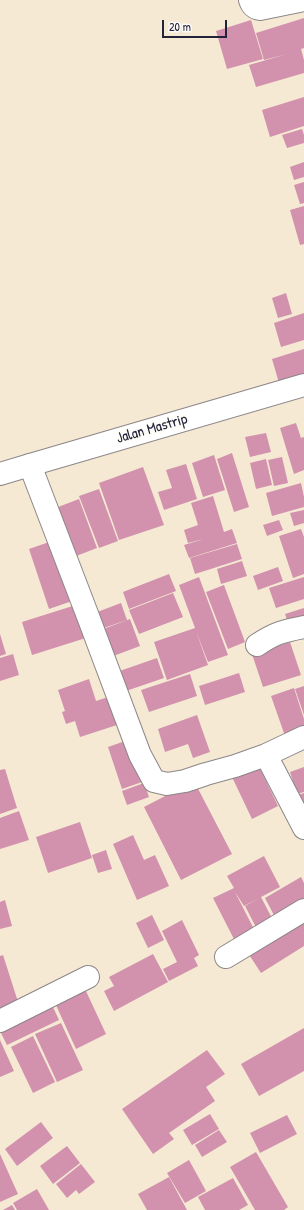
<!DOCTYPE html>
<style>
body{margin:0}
#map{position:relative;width:304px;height:1210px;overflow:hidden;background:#f5e9d4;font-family:"Patrick Hand",sans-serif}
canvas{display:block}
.scale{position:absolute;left:162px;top:20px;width:65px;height:18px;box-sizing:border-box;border:2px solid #22223b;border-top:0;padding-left:5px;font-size:12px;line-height:14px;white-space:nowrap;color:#22223b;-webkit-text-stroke:3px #fdfcf7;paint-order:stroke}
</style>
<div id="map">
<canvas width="304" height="1210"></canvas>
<div class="scale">20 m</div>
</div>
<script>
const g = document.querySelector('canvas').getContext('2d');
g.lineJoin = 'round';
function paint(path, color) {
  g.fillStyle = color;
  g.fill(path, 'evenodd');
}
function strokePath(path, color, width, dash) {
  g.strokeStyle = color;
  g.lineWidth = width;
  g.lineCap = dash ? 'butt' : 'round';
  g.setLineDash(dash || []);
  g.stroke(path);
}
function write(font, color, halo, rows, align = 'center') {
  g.font = font + ' "Patrick Hand",sans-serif';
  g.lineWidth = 4;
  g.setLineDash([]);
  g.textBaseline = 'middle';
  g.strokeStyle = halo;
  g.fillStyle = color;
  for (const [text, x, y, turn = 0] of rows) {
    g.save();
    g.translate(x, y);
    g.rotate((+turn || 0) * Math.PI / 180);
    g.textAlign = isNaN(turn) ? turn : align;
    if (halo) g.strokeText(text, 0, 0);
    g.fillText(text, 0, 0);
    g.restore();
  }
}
const building = new Path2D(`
 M 304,18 L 304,48 L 301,49 L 304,60 L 304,73 L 256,87 L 249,65 L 287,54 L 264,60 L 256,33 Z
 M 251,20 L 263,59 L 227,69 L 216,31 Z
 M 304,97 L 304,126 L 270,137 L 262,110 Z
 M 302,129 L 304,135 L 304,143 L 287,148 L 282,135 Z
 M 304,162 L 304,177 L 294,180 L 290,167 Z
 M 304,182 L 304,203 L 300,204 L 294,185 Z
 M 304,206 L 304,244 L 300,245 L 290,210 Z
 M 286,293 L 292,314 L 278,318 L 272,298 Z
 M 304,313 L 304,340 L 281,347 L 274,323 Z
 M 304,349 L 304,375 L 279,383 L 272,359 Z
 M 296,423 L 301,438 L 304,437 L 304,470 L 294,474 L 280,428 Z
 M 266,433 L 271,452 L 250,457 L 245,437 Z
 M 232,453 L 249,507 L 234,512 L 217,459 Z
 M 214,455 L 225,490 L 203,497 L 192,463 Z
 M 282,457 L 288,483 L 274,486 L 268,460 Z
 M 266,459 L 272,485 L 256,489 L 250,463 Z
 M 186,464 L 197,499 L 164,510 L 158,492 L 172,488 L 166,470 Z
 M 143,467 L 164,525 L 119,540 L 99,483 Z
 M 301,483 L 304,497 L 304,507 L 272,516 L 266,493 Z
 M 99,489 L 118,541 L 99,548 L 79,496 Z
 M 213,496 L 224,532 L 232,529 L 237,543 L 189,558 L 184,545 L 204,539 L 188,543 L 184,530 L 198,525 L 191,503 Z
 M 79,499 L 97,548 L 71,558 L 53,509 Z
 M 304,510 L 304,523 L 294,526 L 290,513 Z
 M 279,520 L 283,530 L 267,536 L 263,525 Z
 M 301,529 L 304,537 L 304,574 L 293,578 L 279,536 Z
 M 55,540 L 75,600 L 49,609 L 29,549 Z
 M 237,544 L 242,559 L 195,574 L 190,558 Z
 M 242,561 L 247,576 L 221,584 L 217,569 Z
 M 278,567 L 283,581 L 258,590 L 253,576 Z
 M 169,574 L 176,591 L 129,609 L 123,592 Z
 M 199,577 L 228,655 L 208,662 L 196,631 L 208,665 L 167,680 L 154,642 L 195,628 L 179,585 Z
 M 304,577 L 304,599 L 276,608 L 269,588 Z
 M 224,585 L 245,642 L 228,649 L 206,592 Z
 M 173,593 L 183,617 L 139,634 L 129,610 Z
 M 121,603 L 127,620 L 98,630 L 92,614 Z
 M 79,604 L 89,637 L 32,655 L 22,622 Z
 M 304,608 L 304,621 L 289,626 L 285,614 Z
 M 130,619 L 140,646 L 108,658 L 98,631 Z
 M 0,634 L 6,654 L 0,656 Z
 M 290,642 L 301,675 L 263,687 L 252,654 Z
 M 13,654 L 19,675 L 0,681 L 0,658 Z
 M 157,658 L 164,678 L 120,693 L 114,673 Z
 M 239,673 L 245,692 L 205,705 L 199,686 Z
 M 190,674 L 197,696 L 149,712 L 141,690 Z
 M 89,679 L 96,701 L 108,697 L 117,725 L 80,737 L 75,721 L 66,724 L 62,712 L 65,711 L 58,690 Z
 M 304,686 L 304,715 L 295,689 Z
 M 294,688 L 304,719 L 304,730 L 285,736 L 271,696 Z
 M 197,715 L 210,752 L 193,758 L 188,744 L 165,752 L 158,729 Z
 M 128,740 L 142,782 L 122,789 L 108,747 Z
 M 258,764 L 278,806 L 252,819 L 232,777 Z
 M 304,767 L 304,792 L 297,794 L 290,772 Z
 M 5,769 L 17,808 L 0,814 L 0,770 Z
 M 194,781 L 232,854 L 181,880 L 144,807 Z
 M 144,783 L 149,797 L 127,805 L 122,791 Z
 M 304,793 L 304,812 L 298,795 Z
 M 19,811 L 29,840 L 0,849 L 0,818 Z
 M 80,822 L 92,858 L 48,873 L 36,837 Z
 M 133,835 L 144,860 L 155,855 L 169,886 L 137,900 L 113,844 Z
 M 106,850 L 112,869 L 98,873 L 92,855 Z
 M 264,856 L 280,887 L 244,906 L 235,892 L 257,935 L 237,945 L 213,898 L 234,888 L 227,876 Z
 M 301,877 L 304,883 L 304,906 L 277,921 L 265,898 Z
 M 261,897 L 275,924 L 259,933 L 245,906 Z
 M 5,900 L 12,926 L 0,929 L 0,902 Z
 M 304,913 L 304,946 L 261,973 L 246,950 Z
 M 152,915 L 164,940 L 148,948 L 136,923 Z
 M 182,920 L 199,955 L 194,958 L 198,966 L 169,981 L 163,969 L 177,962 L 162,931 Z
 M 153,954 L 168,982 L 114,1011 L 104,991 L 114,986 L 109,977 Z
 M 3,955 L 20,1008 L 0,1014 L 0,956 Z
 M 85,989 L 106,1034 L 76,1049 L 55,1003 Z
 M 52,1005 L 59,1020 L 7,1045 L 0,1031 Z
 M 61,1023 L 83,1070 L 57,1082 L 35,1034 Z
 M 304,1028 L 304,1071 L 259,1096 L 241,1064 Z
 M 33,1036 L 55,1082 L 33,1093 L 11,1047 Z
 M 0,1040 L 14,1071 L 0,1077 Z
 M 207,1050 L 225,1074 L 206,1087 L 215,1101 L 169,1133 L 174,1139 L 153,1154 L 122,1109 Z
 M 210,1114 L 219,1129 L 192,1145 L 183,1130 Z
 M 287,1115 L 297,1134 L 260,1153 L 250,1133 Z
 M 41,1122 L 53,1138 L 17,1166 L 5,1149 Z
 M 219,1130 L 227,1142 L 202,1157 L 195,1145 Z
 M 67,1146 L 80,1163 L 53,1184 L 40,1166 Z
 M 256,1152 L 288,1207 L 284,1210 L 255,1210 L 230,1167 Z
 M 0,1154 L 18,1194 L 0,1202 Z
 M 189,1160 L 206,1191 L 185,1203 L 167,1173 Z
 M 81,1164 L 95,1182 L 79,1194 L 76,1190 L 67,1198 L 56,1184 Z
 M 169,1177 L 187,1210 L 147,1210 L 138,1194 Z
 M 233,1178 L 248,1205 L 239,1210 L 205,1210 L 198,1197 Z
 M 37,1189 L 49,1210 L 17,1210 L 13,1203 Z
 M 12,1205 L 15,1210 L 3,1210 Z`);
const minor = new Path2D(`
 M 250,0 C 252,6 254,8 260,9 L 304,0
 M 30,465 L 89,619 L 140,755 L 154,781 L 167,784 L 185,781 L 206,774 L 235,766 L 266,755 L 304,737
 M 257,645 C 275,633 283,631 304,627
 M 266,755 L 304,828
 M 226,957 L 304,910
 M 0,1021 L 88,977`);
const secondary = new Path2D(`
 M 0,474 L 30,465 L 304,385`);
const streetNames = [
 ["Jalan Mastrip",152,429,-16]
];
paint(building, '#d291ad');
strokePath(minor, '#8c8688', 24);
strokePath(secondary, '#8c8688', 24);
strokePath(minor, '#fff', 22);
strokePath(secondary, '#fff', 22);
write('15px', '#22223b', '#fdfcf7', streetNames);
</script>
